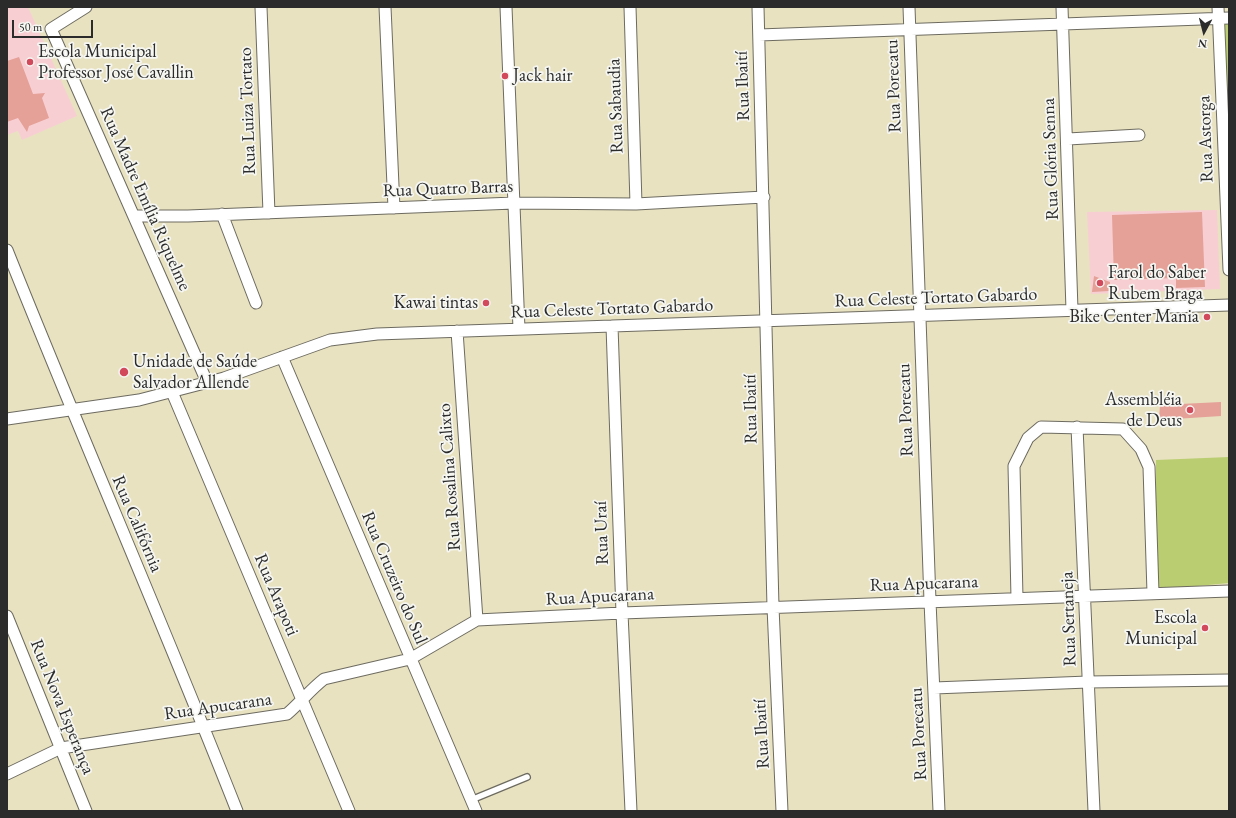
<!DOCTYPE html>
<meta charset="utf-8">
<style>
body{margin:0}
#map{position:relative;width:1236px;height:818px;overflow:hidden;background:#e8e2c1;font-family:"EB Garamond",serif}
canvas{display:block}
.frame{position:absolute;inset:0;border:8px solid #2b2b2b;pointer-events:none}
.north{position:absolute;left:1184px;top:12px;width:40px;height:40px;-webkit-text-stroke:3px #f6f6f2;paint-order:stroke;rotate:187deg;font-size:11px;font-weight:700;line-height:16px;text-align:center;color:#2b2b2b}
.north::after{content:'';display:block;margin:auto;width:14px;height:18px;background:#2b2b2b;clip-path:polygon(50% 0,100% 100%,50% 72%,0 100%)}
.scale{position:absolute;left:12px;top:20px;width:81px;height:18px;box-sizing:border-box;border:2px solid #2b2b2b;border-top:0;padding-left:5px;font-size:12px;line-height:14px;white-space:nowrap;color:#2b2b2b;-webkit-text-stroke:3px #f6f6f2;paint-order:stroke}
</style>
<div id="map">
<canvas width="1236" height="818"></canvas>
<div class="frame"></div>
<div class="north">N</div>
<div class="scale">50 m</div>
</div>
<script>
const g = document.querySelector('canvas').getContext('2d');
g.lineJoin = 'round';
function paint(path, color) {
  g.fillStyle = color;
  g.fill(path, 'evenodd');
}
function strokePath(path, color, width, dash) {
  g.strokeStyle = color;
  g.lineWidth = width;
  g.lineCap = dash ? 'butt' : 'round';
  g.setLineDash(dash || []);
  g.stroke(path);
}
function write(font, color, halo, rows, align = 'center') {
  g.font = font + ' "EB Garamond",serif';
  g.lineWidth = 3.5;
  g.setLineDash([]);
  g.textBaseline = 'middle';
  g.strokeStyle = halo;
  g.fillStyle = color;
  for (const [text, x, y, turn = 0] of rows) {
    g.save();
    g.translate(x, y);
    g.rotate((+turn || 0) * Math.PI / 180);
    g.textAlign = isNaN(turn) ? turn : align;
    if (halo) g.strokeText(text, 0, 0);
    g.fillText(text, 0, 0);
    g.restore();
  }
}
const built = new Path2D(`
 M 7,7 L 28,7 L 77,116 L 22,140 L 18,131 L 7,135 Z
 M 1217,210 L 1220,289 L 1091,294 L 1087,212 Z`);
const green = new Path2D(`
 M 1222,22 L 1229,22 L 1229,182 Z
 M 1229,457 L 1229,583 L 1156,590 L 1156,460 Z`);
const building = new Path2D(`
 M 19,57 L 33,94 L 45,93 L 42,98 L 49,118 L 29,126 L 27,132 L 18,118 L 7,122 L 7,61 Z
 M 1202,212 L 1205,287 L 1176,288 L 1176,278 L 1114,280 L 1112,215 Z
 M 1094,276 L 1110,282 L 1109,291 L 1092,292 Z
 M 1221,402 L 1221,416 L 1159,420 L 1160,405 Z`);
const service = new Path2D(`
 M 471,800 L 527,777`);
const minor = new Path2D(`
 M 86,7 L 51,29 L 207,382
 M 261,7 L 269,213
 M 385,7 L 394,208
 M 506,7 L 519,329
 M 630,7 L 636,204
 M 758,7 L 773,607 L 782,811
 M 909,7 L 930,601 L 939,811
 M 1062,7 L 1072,310
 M 1218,7 L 1229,270
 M 759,35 L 1229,18
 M 1068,139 L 1139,135
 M 222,214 L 256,303
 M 134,216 L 188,216 L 514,203 L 636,204 L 764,197
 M 7,250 C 82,438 163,623 237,811
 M 612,326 L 622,613 L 631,811
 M 457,331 L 477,620
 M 282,357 L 476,811
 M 172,392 L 349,811
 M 7,419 L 139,400 L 224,378 L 330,340 L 377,334 L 1229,305
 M 1077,427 L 1094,811
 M 1017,598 L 1014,466 L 1028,438 L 1041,427 L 1123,429 L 1141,449 L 1149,467 L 1153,593
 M 7,616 L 86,811
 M 934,688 L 1088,682 L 1229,680
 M 7,774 L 61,748 L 287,714 C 300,703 310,690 324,679 L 410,659 L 477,620 L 622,613 L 1229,591`);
const markers = [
 [30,62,4,"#d1495b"],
 [505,76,4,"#d1495b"],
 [1100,283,4,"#d1495b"],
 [486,303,4,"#d1495b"],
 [1207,317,4,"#d1495b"],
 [124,372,5,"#d1495b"],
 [1190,410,4,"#d1495b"],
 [1205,628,4,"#d1495b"]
];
const poiNames = [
 ["Escola Municipal",38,52],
 ["Professor José Cavallin",38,73],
 ["Jack hair",513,76],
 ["Farol do Saber",1108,273],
 ["Rubem Braga",1108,294],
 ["Kawai tintas",478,303,"right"],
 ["Bike Center Mania",1199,317,"right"],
 ["Unidade de Saúde",133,362],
 ["Salvador Allende",133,383],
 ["Assembléia",1182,400,"right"],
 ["de Deus",1182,421,"right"],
 ["Escola",1197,618,"right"],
 ["Municipal",1197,639,"right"]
];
const streetNames = [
 ["Rua Ibaití",743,86,-92],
 ["Rua Porecatu",894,86,-92],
 ["Rua Sabaudia",616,106,-92],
 ["Rua Luiza Tortato",248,111,-92],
 ["Rua Astorga",1206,139,-92],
 ["Rua Glória Senna",1051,159,-92],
 ["Rua Quatro Barras",448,189,-2],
 ["Rua Madre Emília Riquelme",145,199,66],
 ["Rua Celeste Tortato Gabardo",936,298,-2],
 ["Rua Celeste Tortato Gabardo",612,309,-2],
 ["Rua Ibaití",751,409,-91],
 ["Rua Porecatu",906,410,-92],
 ["Rua Rosalina Calixto",450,477,-94],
 ["Rua Califórnia",137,524,67],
 ["Rua Uraí",602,533,-92],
 ["Rua Cruzeiro do Sul",394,578,67],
 ["Rua Apucarana",924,584,-2],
 ["Rua Arapoti",276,595,67],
 ["Rua Apucarana",600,597,-3],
 ["Rua Sertaneja",1069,619,-92],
 ["Rua Nova Esperança",62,707,68],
 ["Rua Apucarana",218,707,-8],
 ["Rua Ibaití",762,734,-93],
 ["Rua Porecatu",919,734,-93]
];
paint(built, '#f7cfd3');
paint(green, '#bace71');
paint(building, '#e5a098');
strokePath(service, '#6d6b60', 8);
strokePath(minor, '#6d6b60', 13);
strokePath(service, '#fff', 5.5);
strokePath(minor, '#fff', 11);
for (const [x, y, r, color] of markers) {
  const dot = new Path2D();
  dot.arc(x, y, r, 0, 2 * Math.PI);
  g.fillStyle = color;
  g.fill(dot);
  strokePath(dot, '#f6f6f2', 1.5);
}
write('18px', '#2b2b2b', '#f6f6f2', poiNames, 'left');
write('18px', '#2b2b2b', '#f6f6f2', streetNames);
</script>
